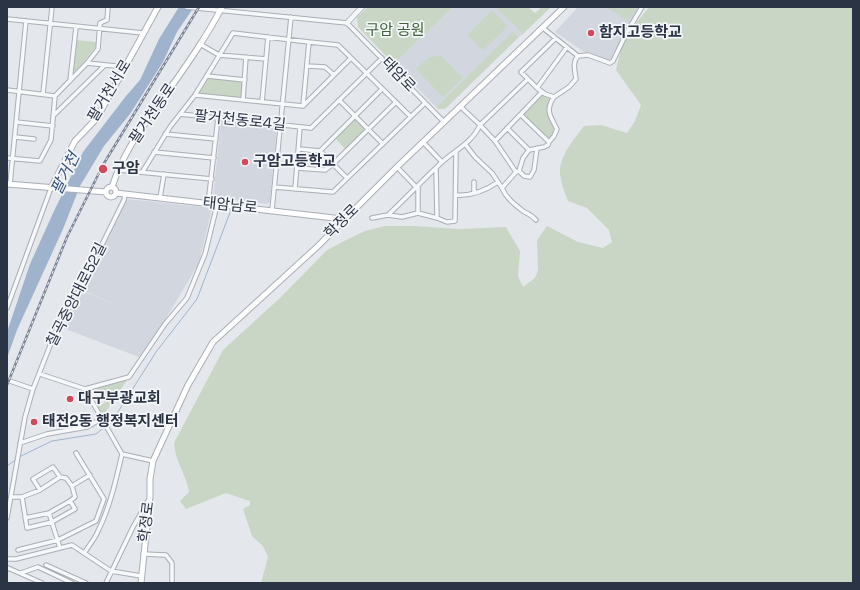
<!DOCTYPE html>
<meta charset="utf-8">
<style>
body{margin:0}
#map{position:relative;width:860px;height:590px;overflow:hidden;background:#e4e7ec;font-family:"Space Grotesk",sans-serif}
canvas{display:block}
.frame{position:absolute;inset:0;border:8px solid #2b3445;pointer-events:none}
</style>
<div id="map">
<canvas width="860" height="590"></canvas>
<div class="frame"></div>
</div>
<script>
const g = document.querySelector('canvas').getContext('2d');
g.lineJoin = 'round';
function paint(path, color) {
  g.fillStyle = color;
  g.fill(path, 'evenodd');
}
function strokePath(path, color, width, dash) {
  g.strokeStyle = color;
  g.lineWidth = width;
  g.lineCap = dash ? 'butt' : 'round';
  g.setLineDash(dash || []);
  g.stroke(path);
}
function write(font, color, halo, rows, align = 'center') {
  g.font = font + ' "Space Grotesk","Noto Sans KR",sans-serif';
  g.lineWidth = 3.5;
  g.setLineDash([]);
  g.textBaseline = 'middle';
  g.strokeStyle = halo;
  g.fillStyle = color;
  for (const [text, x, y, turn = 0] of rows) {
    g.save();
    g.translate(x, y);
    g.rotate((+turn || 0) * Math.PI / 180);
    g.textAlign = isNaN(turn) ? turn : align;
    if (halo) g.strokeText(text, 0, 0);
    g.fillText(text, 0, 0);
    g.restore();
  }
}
const built = new Path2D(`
 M 453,7 L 495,7 L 523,34 L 519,37 L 513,31 L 436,107 L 394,64 Z
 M 578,7 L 641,7 L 623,35 L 609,62 L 584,52 L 555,32 Z
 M 221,121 L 277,126 L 270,202 L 267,204 L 213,197 Z
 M 126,199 L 212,208 L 199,263 L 162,325 L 139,357 L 63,328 L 83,291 L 122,308 L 83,290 Z`);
const green = new Path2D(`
 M 368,7 L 453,7 L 394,64 L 358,27 L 357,17 Z
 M 495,7 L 528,7 L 535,13 L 542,7 L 551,7 L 523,34 Z
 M 606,7 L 638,7 L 628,21 Z
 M 649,7 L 853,7 L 853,583 L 261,583 L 268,557 L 263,546 L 252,536 L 243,509 L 250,505 L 250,501 L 226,493 L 186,509 L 180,501 L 189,492 C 186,474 175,461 174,443 L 223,350 L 281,297 L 326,251 L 344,241 L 365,231 L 385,226 L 415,226 L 459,229 L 506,227 L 520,251 L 518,276 L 523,287 L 535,278 L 538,270 L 537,240 L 547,226 L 578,242 L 603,248 L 612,242 L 609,230 L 587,208 L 568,201 C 565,193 561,183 560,174 C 559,156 574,139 584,126 L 601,125 L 627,133 L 635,121 L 641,105 L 616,70 L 620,53 L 626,36 Z
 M 492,10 L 508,26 L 483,50 L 467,35 Z
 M 513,31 L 519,37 L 445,109 L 438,109 L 436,107 Z
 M 76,40 L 96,42 L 96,46 L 76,72 L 73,71 Z
 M 441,56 L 463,78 L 443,97 L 416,69 L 429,57 Z
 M 209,78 L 240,80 L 243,83 L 242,95 L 239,97 L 202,94 L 199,91 L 206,79 Z
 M 542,94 L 553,98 L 549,107 L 556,129 L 549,140 L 523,115 Z
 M 355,118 L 367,129 L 346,150 L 335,138 Z
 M 129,377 L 101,419 L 95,408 L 105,403 L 95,386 Z`);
const water = new Path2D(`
 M 179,7 L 194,7 L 177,32 L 163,62 L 130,114 L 104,146 L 80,186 L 63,229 L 17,330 L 7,358 L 7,332 L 30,264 L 54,211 L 83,152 L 126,96 L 140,80 L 159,39 Z`);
const stream = new Path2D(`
 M 108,425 L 111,423 L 156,352 L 197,299 L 231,210
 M 19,457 L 52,441 L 96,434 L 105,427
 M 7,466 L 17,459`);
const minor = new Path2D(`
 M 186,7 L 347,23 L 444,122
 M 7,19 L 143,33
 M 543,28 L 578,56 L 588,55 L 610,63 L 613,61 L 627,32 L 642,7
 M 555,39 L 521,72 L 537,88 L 567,47
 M 309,42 L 338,45 L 410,116
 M 200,44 L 219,55 L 266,59
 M 87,63 L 125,67
 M 307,66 L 325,67 L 334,75
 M 207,76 L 245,80
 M 528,79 L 480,125 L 495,141 L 542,92
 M 70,81 L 76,27
 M 537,88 L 545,94 L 554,97 L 569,87 L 576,79 C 575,71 572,62 578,56
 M 7,90 L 55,96
 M 43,94 L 52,7
 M 243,100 L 246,57
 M 339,100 L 383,144
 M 262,102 L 268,37
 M 303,106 L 350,59
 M 180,114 L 311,128 L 382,58
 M 521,115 L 549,142 L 548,145 L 544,147 L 529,150
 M 53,116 L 105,65
 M 16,122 L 53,126
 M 165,134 L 216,139
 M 15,137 L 34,139
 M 495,141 L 516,172 L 519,171 L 523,158 L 529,150 L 507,128
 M 423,142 L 442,162
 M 549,142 L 554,136 L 557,129 C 550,116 545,110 554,97
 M 465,144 L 475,157 L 492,173 L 502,188 L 516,172
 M 299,149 L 320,151 L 382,89
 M 154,152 L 214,158
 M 7,158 L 40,161 L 51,140 L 55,96 L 87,63 L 98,49 L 100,23 L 107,20 L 108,7
 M 397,167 L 417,188
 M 297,168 L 325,170 L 333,164 L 320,151
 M 436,168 L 437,218
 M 118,170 L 212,179
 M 143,171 L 170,127 L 195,95 L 233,33 L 309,42 L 303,106 L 195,95
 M 519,171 L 524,176 L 530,177 L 534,170 L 537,148
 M 347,178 L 333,164 L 396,102
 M 474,182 L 474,193
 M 10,184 L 26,21
 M 274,187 L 333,192 L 425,103
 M 502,188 C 506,198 514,204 523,211 C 528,214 532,215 536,220
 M 295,189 L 300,127
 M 456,195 C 471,196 485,191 498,182
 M 160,198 L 164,174
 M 208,204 L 218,118
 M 272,210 L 291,17
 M 418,213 L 418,186
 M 388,215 C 406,198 423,180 441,163 C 455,150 472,143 480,125 L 461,107
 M 372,218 L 388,215 L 402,217 L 418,213 L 437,218 L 447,222 L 455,221 L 456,152
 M 7,308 L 51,188
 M 40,374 L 85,389 L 122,454 L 153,461
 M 7,380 L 33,389
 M 85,389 L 129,377 L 165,324 L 187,298 L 205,254 L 217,205
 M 20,443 L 47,434 L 87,427 L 101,419
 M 60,477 L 66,478 L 72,486 L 75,497 L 70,501
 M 72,486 L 90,475
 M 11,497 L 22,497 L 27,528 L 52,522 L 75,509 L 70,501 L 49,513 L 25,518
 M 22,497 L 40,490 L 60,477 L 53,467 L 33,479 L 40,490
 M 49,513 L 60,548
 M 7,518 L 25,417 L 33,389 L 57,328 L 79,291 L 124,200 L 125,194
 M 18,550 L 58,540 L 96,521 L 104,499 L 76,453
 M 85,552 C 89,545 95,539 98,531 C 110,507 116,480 122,454
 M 143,554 L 166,555 L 172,563 L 172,583
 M 7,559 L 16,559 L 72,545 L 111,571 L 141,576
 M 46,565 L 86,583
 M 7,569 L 8,568 L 42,583
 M 21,573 L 38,567 L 72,583
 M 106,583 L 133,527 L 149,499`);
const tertiary = new Path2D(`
 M 347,23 L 362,7`);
const secondary = new Path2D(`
 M 7,184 L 106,192
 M 112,187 C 125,147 146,123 169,90 C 188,63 207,36 222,7
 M106 192a5 5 0 1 1 10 0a5 5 0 1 1-10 0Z
 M 51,188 L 75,141 L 97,118 L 158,7
 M 116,193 L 334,218 L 343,221
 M 141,583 L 150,497 L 150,479 L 153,461 L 188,385 L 213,342 L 318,246 L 397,167 L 564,7`);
const rail = new Path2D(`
 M 7,385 L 67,237 L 103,165 L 199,7`);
const markers = [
 [591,33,4,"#d1495b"],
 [245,162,4,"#d1495b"],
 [103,169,5,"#d1495b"],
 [70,399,4,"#d1495b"],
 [34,422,4,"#d1495b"]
];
const parkNames = [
 ["구암 공원",395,31]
];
const poiNames = [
 ["함지고등학교",599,33],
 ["구암고등학교",253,162],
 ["구암",112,169],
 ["대구부광교회",78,399],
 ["태전2동 행정복지센터",42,422]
];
const streetNames = [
 ["태암로",398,75,46],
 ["팔거천서로",110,91,-59],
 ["팔거천동로",153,114,-56],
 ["팔거천동로4길",240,121,6],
 ["태암남로",230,206,6],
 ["학정로",342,222,-45],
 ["칠곡중앙대로52길",77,295,-63],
 ["학정로",147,522,-83]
];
const waterNames = [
 ["팔거천",66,174,-64]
];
paint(built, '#d2d6de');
paint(green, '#c9d6c5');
paint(water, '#9fb4cc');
strokePath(stream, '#9fb4cc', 1);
strokePath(minor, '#a9aeb7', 5.5);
strokePath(tertiary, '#a9aeb7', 6);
strokePath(secondary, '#a9aeb7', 7);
strokePath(minor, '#f7f8fa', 3.5);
strokePath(tertiary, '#f7f8fa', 4.5);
strokePath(secondary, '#fff', 5);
strokePath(rail, '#7d8696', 2.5);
strokePath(rail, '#f4f6f9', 1, [3]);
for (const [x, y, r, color] of markers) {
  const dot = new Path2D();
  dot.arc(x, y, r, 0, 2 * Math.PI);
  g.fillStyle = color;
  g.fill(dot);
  strokePath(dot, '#f4f6f9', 1.5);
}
write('15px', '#3f6138', '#f4f6f9', parkNames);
write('bold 15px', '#2b3445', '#f4f6f9', poiNames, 'left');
write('15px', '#2b3445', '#f4f6f9', streetNames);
write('italic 16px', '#34527a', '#f4f6f9', waterNames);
</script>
